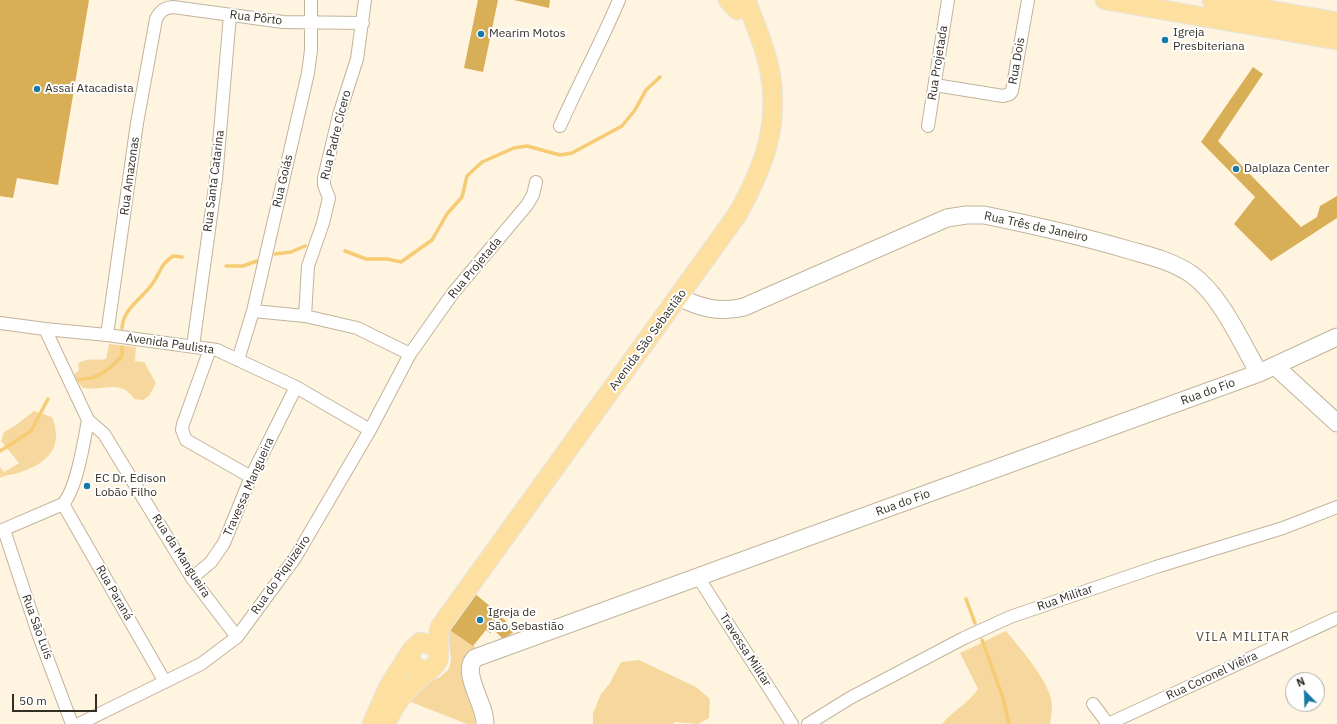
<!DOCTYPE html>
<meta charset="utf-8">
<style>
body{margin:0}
#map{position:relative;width:1337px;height:724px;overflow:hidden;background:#fff4df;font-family:"IBM Plex Sans",sans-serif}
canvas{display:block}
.north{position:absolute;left:1285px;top:672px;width:40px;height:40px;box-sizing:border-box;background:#fff;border:1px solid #aeaca8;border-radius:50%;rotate:337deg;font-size:11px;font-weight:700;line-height:16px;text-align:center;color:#342f25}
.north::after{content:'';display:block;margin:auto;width:14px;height:18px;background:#167aa6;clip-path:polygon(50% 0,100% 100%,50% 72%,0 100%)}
.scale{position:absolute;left:12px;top:694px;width:85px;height:18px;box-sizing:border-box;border:2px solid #342f25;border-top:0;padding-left:5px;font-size:12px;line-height:14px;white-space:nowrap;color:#342f25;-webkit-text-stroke:3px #fff;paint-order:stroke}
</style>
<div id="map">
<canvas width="1337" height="724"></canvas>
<div class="north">N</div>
<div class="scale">50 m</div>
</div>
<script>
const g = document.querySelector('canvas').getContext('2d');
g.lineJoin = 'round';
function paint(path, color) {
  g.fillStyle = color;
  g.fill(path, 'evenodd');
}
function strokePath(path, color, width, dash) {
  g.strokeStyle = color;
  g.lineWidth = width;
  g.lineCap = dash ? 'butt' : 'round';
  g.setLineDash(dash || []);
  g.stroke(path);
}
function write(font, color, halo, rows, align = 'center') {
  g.font = font + ' "IBM Plex Sans",sans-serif';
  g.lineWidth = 4;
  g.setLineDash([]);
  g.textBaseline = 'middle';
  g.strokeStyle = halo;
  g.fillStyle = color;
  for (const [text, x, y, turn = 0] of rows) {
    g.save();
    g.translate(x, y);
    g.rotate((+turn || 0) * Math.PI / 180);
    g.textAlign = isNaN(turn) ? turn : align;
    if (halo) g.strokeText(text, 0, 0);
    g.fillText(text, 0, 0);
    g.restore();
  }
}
const green = new Path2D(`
 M 109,344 L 136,347 L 135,361 L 144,362 L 156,383 L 149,396 L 143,400 L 134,399 C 121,379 105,391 83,388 L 73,376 L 79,370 L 78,364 C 87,357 96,361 106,359 Z
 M 34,411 L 52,417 C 64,447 48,463 21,472 C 13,475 7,474 0,478 L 0,467 L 4,472 L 19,463 L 1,441 L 4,432 L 16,425 Z
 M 448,629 L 478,649 L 464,658 L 461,671 L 475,717 L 475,724 L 467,724 L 406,700 L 418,686 L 440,677 L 449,669 L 451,660 Z
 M 1006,631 C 1020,648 1051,683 1052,705 C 1052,711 1051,718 1050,724 L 942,724 C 953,710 967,705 978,689 L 960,653 Z
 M 639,660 L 696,687 L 710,699 L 709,718 L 698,724 L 674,722 L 674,724 L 593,724 L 593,713 L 601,694 L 610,683 L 621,662 Z`);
const stream = new Path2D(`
 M 345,251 L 366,259 L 387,259 L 401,262 L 432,240 L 447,214 L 462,197 L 467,176 L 482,162 L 514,148 L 527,146 L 560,155 L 572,153 L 622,126 L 635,110 L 646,90 L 660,77
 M 275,254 L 291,252 L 305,246
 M 226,266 L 243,266 L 257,261
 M 122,328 C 123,308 143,298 153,283 C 161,271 160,265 173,256 L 182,257
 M 79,380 C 84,377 89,380 94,377 C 106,373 114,364 122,356 L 122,347
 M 0,451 L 31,431 L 48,399
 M 966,599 L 975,623
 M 982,640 L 1003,698 L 1009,724`);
const building = new Path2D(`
 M 0,0 L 89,0 L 58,185 L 17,178 L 13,198 L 0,196 Z
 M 478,0 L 498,0 L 483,72 L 464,68 Z
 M 514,0 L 550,0 L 549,8 Z
 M 1253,67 L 1263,74 L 1218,141 L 1301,227 L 1317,217 L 1320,206 L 1337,196 L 1337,218 L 1271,261 L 1234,224 L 1255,197 L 1201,142 Z
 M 474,593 L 496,611 L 515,631 L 503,639 L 494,630 L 490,633 L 486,630 L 473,646 L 448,629 Z`);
const street = new Path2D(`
 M 935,85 L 1003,96 L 1010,94 L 1012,91 L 1028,0
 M 560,126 C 579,83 601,43 619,0
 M 928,126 L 948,0
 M 253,311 L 305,316 L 357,328 L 410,354
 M 305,316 L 308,266 L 323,223 L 329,198 L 324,185 L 324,178 L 339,115 L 357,59 L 365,0
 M 0,323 L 45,329 L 107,335 L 217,350 L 296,387 L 370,430
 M 45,329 L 88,420 L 104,434 L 192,578 L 237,637
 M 107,335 L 137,123 L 156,19 C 160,11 164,8 173,7 L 283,22 L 363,23
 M 193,346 L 216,179 L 230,15
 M 210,349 L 183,424 L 182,430 L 186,440 L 251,477
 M 238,360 L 253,311 L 308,73 L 311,50 L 311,0
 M 63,504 L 165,682
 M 4,530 L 39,636 L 72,724
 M 0,531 L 63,504 C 77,488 84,441 88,420
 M 698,577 L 792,724
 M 192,578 L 211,562 L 224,543 L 251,477 L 296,387
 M 1093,704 L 1108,724
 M 79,724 L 201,664 L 237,637 L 295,558 L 370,430 L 410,354 L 453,293 L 527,205 L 533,195 L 536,182
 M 808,724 L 850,698 L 964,638 L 1010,617 L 1156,567 L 1283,528 L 1337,507
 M 1108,724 L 1337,618`);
const secondary = new Path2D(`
 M 679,297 C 700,308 720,313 744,307 L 947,218 L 966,215 L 984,215 C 1033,225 1081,236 1129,250 C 1150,256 1172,261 1191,274 C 1221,295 1241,342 1259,373
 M 1276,367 L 1337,423
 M 485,724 C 486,705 460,672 475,658 L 1259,373 L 1337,337`);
const primary = new Path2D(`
 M 728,0 L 737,10
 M 1105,0 L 1337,40
 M 1212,0 L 1337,22
 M 438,652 L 433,645 L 420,642 L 411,651 C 407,666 425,678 436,664 C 442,656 436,638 440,627 L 737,215 C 764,167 781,123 769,67 C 764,44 754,22 746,0
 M 386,723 C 397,699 411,684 432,668
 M 372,724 L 389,686 L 411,651`);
const markers = [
 [481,34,4,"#167aa6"],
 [1165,40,4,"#167aa6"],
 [37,89,4,"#167aa6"],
 [1236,169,4,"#167aa6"],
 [87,486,4,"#167aa6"],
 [480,620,4,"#167aa6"]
];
const streetNames = [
 ["Rua Pôrto",256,18,7],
 ["Rua Dois",1017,61,-80],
 ["Rua Projetada",938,63,-81],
 ["Rua Padre Cícero",336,135,-76],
 ["Rua Amazonas",130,176,-82],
 ["Rua Santa Catarina",214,181,-83],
 ["Rua Goiás",283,181,-77],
 ["Rua Três de Janeiro",1036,227,12],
 ["Rua Projetada",475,268,-50],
 ["Avenida São Sebastião",648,340,-54],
 ["Avenida Paulista",170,344,8],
 ["Rua do Fio",1208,392,-20],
 ["Travessa Mangueira",249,487,-66],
 ["Rua do Fio",903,503,-20],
 ["Rua da Mangueira",181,556,57],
 ["Rua do Piquizeiro",281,575,-55],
 ["Rua Paraná",114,593,60],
 ["Rua Militar",1065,598,-19],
 ["Rua São Luís",37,627,70],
 ["Travessa Militar",745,650,57],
 ["Rua Coronel Viêira",1212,676,-25]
];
const poiNames = [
 ["Igreja",1173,33],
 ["Presbiteriana",1173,47],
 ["Mearim Motos",489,34],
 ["Assaí Atacadista",45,89],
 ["Dalplaza Center",1244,169],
 ["EC Dr. Edison",95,479],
 ["Lobão Filho",95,493],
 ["Igreja de",488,613],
 ["São Sebastião",488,627]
];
const neighbourhoodNames = [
 ["VILA MILITAR",1243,637]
];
paint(green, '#f6d89e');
strokePath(stream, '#f6cb74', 3.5);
paint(building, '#d8ae57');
strokePath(street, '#c1b49c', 14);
strokePath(secondary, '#c1b49c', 19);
strokePath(primary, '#e7e6e5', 21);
strokePath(street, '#fff', 12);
strokePath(secondary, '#fff', 17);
strokePath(primary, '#fddfa0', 19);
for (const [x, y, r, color] of markers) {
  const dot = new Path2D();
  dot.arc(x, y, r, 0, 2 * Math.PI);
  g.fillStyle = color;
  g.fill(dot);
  strokePath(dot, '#fff', 1.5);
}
write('12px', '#342f25', '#fff', streetNames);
write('12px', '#342f25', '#fff', poiNames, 'left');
g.letterSpacing = '1px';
write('13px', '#5b503a', '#fff', neighbourhoodNames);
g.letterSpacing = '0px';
</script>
